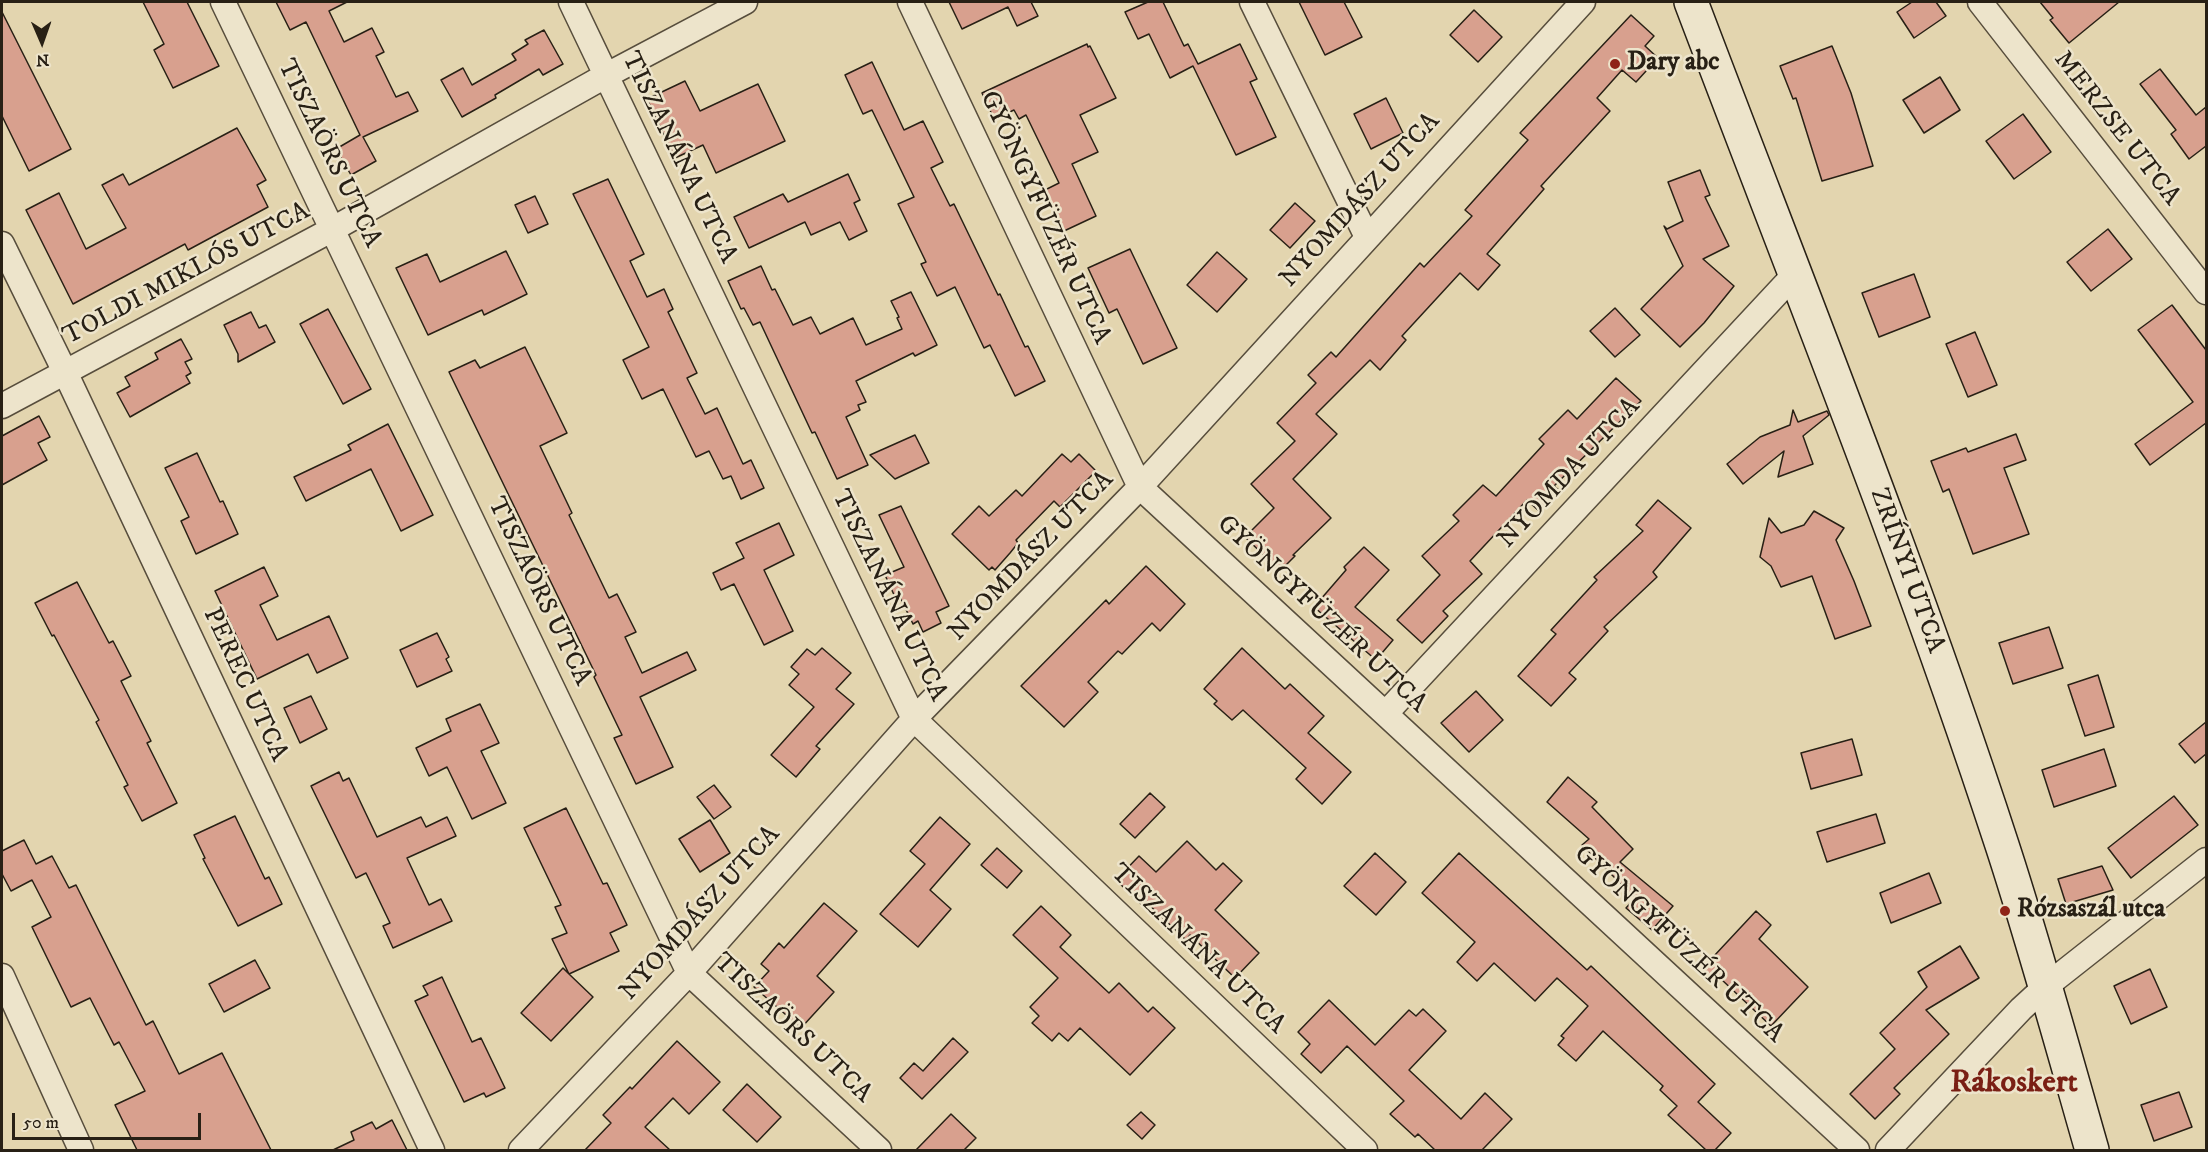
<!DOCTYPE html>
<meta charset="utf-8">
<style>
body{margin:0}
#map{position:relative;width:2208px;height:1152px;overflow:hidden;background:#e3d5af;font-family:"IM FELL DW Pica",serif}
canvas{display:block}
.frame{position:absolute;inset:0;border:3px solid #282015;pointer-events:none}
.north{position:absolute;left:12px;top:12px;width:60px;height:60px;-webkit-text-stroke:4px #ede4cb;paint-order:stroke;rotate:178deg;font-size:16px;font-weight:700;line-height:24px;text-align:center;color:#282015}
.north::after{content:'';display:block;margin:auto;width:21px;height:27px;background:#282015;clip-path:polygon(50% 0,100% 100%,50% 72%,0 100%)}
.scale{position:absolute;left:12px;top:1113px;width:189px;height:27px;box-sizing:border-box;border:3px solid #282015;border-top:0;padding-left:8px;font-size:18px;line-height:21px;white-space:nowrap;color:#282015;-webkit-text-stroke:4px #ede4cb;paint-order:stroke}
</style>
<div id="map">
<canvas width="2208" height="1152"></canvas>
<div class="frame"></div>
<div class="north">N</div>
<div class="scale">50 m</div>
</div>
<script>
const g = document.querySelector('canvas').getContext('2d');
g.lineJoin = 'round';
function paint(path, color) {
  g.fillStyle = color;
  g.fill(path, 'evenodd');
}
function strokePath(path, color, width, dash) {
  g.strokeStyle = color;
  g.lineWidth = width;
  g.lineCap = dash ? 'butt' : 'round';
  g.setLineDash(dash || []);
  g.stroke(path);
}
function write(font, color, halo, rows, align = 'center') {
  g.font = font + ' "IM FELL DW Pica",serif';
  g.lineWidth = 5;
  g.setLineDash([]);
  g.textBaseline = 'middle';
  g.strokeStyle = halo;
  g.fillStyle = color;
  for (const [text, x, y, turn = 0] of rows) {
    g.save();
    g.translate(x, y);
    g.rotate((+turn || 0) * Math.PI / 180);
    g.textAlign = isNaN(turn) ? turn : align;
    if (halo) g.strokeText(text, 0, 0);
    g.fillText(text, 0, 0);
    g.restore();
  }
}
const building = new Path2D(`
 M 143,2 L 187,2 L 219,66 L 173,88 L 154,50 L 164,44 Z
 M 276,2 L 347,2 L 329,11 L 344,42 L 372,28 L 384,52 L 376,56 L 396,97 L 408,92 L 418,111 L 363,137 L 376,161 L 351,175 L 336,149 L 360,135 L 306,22 L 290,30 Z
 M 949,2 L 1031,2 L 1038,16 L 1017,26 L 1008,7 L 962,29 Z
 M 1148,2 L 1163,2 L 1184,46 L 1188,44 L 1198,64 L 1240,44 L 1257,79 L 1250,82 L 1276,137 L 1236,155 L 1193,66 L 1170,78 L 1149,34 L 1138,39 L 1125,12 Z
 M 1299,2 L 1344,2 L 1362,37 L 1325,55 Z
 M 1912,2 L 1936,2 L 1946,16 L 1914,38 L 1897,12 Z
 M 2040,2 L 2119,2 L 2069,43 L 2050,20 L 2053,18 Z
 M 1474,10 L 1502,37 L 1478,62 L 1450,35 Z
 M 2,12 L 71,149 L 29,171 L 2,116 Z
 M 1631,15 L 1654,36 L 1645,46 L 1658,58 L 1636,82 L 1622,70 L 1597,98 L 1610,111 L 1541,186 L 1544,189 L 1487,254 L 1500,265 L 1478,290 L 1460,273 L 1402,336 L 1406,340 L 1380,370 L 1370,360 L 1316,414 L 1337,434 L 1293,479 L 1331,518 L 1293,555 L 1295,556 L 1280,571 L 1245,537 L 1274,508 L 1251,484 L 1295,441 L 1277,423 L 1316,383 L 1308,375 L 1331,352 L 1336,357 L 1420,263 L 1424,267 L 1472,216 L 1465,210 L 1528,140 L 1520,133 Z
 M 544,30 L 563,64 L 543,75 L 539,69 L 495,95 L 496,98 L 462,117 L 441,80 L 463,68 L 472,85 L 516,60 L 512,54 L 528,44 L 525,40 Z
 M 1087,44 L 1088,47 L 1090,46 L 1116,98 L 1080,115 L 1098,152 L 1072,164 L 1096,216 L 1064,231 L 1045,190 L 1059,183 L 1026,115 L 1019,119 L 1014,110 L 994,119 L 982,93 Z
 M 1832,46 L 1851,93 L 1873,166 L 1822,181 L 1796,98 L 1793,99 L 1780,66 Z
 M 872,62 L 904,130 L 923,121 L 943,162 L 931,168 L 950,206 L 954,204 L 998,295 L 1000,294 L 1025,347 L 1028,346 L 1045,381 L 1015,396 L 990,345 L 984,348 L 955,287 L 937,296 L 921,264 L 926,262 L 898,204 L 914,197 L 872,110 L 863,114 L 845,75 Z
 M 2160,69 L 2196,115 L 2206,107 L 2206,146 L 2189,159 L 2171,134 L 2176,130 L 2140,84 Z
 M 1940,77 L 1960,110 L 1924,133 L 1903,100 Z
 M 685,81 L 700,111 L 758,84 L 785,141 L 716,173 L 703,145 L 675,158 L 647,99 Z
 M 1386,98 L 1403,133 L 1371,149 L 1354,114 Z
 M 2023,114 L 2051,152 L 2014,179 L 1986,141 Z
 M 237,128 L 266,180 L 257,185 L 268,207 L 188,250 L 185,244 L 73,304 L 26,210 L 59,193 L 86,249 L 126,228 L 102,185 L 123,174 L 129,185 Z
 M 1700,170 L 1710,195 L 1705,197 L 1729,246 L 1703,259 L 1734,286 L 1704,323 L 1680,347 L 1641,309 L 1683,266 L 1664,226 L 1667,229 L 1683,221 L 1668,182 Z
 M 848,174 L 860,200 L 854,203 L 867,231 L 849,240 L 840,222 L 811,235 L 805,222 L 749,248 L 734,217 L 783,194 L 788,202 Z
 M 608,179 L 644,254 L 630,261 L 647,297 L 664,289 L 673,309 L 668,312 L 697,373 L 687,378 L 705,414 L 717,408 L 743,464 L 751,460 L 764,488 L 741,499 L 731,476 L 723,479 L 709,451 L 696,457 L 663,389 L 642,399 L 623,360 L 649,347 L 573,194 Z
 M 535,196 L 548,224 L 528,233 L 515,205 Z
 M 1295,203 L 1315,221 L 1290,248 L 1270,230 Z
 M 2108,229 L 2132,259 L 2091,291 L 2067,262 Z
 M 1130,249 L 1177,348 L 1143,364 L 1117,309 L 1109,313 L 1088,268 Z
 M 506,251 L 527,294 L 484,315 L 482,310 L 428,335 L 396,268 L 427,254 L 440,282 Z
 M 1217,252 L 1247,279 L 1217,312 L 1187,285 Z
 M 761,266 L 772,290 L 775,289 L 793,325 L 811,317 L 820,334 L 853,318 L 866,345 L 902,329 L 897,318 L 899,317 L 891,301 L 911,292 L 937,345 L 915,356 L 913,353 L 856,381 L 866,402 L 858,405 L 860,410 L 846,417 L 868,465 L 837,479 L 815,432 L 812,433 L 760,322 L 753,325 L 744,308 L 741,309 L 728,281 Z
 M 1914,274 L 1930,317 L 1879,337 L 1862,293 Z
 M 2172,305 L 2206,350 L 2206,423 L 2150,465 L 2135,444 L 2193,402 L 2138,330 Z
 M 1615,308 L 1640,335 L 1615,357 L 1590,331 Z
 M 328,309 L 371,389 L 343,404 L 300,324 Z
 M 251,312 L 259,328 L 266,325 L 275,342 L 238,362 L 238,354 L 224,325 Z
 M 1975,332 L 1997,385 L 1968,397 L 1946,344 Z
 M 181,339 L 192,359 L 185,362 L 191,373 L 186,376 L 190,383 L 130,417 L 117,393 L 130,386 L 125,377 L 158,359 L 155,353 Z
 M 525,347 L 567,433 L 540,446 L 572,513 L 569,515 L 609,598 L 617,594 L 636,632 L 625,637 L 642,673 L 687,652 L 696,670 L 640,697 L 673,767 L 636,784 L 614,738 L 622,735 L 594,677 L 596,675 L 449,372 L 475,360 L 480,368 Z
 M 1616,378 L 1641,401 L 1554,486 L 1560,491 L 1540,512 L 1527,500 L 1470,561 L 1482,574 L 1443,611 L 1448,616 L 1422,643 L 1397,620 L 1440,575 L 1422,556 L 1459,521 L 1453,515 L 1483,485 L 1496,496 L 1544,444 L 1539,439 L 1568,410 L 1577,419 Z
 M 1793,410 L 1798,422 L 1827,411 L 1829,415 L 1803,436 L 1813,464 L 1778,477 L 1784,451 L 1743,484 L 1727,464 L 1760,437 L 1790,425 Z
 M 39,416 L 50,437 L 38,443 L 47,460 L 2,485 L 2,436 Z
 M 388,424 L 433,515 L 401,531 L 371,469 L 306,501 L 294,477 L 351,450 L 348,445 Z
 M 2016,434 L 2026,460 L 2004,468 L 2029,534 L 1973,554 L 1949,489 L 1943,492 L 1931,461 L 1966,448 L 1968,452 Z
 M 915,435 L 929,463 L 895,479 L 870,455 Z
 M 197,453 L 220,502 L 223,501 L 238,534 L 196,554 L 181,521 L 189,517 L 165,468 Z
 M 1062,454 L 1071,462 L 1079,454 L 1096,471 L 1060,507 L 1054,501 L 1016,540 L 1018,543 L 1010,553 L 995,570 L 992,567 L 989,570 L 952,534 L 979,506 L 989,516 L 1016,490 L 1022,496 Z
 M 1658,500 L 1691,528 L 1653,572 L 1657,577 L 1604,627 L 1608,631 L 1569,673 L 1576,679 L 1551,706 L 1518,676 L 1556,634 L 1551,630 L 1597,580 L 1594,577 L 1643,531 L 1636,525 Z
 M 901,506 L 949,606 L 936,612 L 941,623 L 923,632 L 918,621 L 913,624 L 899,595 L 895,597 L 885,575 L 904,567 L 879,515 Z
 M 1814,511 L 1844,528 L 1836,540 L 1854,581 L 1871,626 L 1835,639 L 1812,576 L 1781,587 L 1771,566 L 1760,557 L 1769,518 L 1781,533 L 1804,525 Z
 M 779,523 L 794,555 L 764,570 L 793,631 L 764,645 L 734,584 L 721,590 L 713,573 L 744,558 L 736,543 Z
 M 1364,547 L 1389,570 L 1355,607 L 1393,640 L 1376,660 L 1314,607 L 1346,570 L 1344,567 Z
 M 1146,566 L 1185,604 L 1160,631 L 1152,623 L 1122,654 L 1118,651 L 1088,682 L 1098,692 L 1064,727 L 1021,686 L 1106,600 L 1109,604 Z
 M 264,567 L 278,596 L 260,605 L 277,640 L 329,616 L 348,658 L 317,673 L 308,654 L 257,679 L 215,591 Z
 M 77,582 L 109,643 L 113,641 L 131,676 L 121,681 L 151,741 L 147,743 L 177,803 L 142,821 L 124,787 L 128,785 L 96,722 L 99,720 L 54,635 L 52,636 L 35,603 Z
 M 2049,627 L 2063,668 L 2013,684 L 1999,643 Z
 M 437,633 L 449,657 L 446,659 L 452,671 L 417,687 L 400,650 Z
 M 822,648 L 851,673 L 836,689 L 854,704 L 816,746 L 820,749 L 796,777 L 771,755 L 814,707 L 789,685 L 799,674 L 791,667 L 807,649 L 815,655 Z
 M 1242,648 L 1285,689 L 1290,684 L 1324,716 L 1308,733 L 1351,772 L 1322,804 L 1296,779 L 1306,768 L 1243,710 L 1232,720 L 1214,704 L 1217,701 L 1204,689 Z
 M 2098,675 L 2114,727 L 2085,736 L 2068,685 Z
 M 1476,691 L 1503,720 L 1469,752 L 1441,723 Z
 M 311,696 L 327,729 L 300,743 L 284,708 Z
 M 480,704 L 499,743 L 481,751 L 506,803 L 472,819 L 447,767 L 429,776 L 416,748 L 451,731 L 446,719 Z
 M 2206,722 L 2206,754 L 2195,763 L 2179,744 Z
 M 1852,739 L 1862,775 L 1811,789 L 1801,753 Z
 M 2104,749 L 2116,786 L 2054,807 L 2042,770 Z
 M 339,772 L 343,781 L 349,778 L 377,837 L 421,817 L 426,827 L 447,817 L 456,836 L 407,858 L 429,905 L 441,899 L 452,921 L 393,948 L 383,926 L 390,923 L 366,873 L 356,878 L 311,786 Z
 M 1568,777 L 1597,802 L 1592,807 L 1633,849 L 1620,862 L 1673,906 L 1652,930 L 1626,908 L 1635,898 L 1582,845 L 1589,839 L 1547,802 Z
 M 714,785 L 731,807 L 714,819 L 697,797 Z
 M 1150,793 L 1165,807 L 1135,838 L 1120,824 Z
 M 2174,796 L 2198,825 L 2131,878 L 2108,848 Z
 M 566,808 L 603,884 L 607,883 L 627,925 L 610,933 L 619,951 L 569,974 L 593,997 L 551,1041 L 521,1013 L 563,968 L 569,974 L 552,939 L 567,933 L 555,907 L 561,905 L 524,828 Z
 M 1876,814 L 1885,843 L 1827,862 L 1817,832 Z
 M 235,816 L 265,879 L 269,877 L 282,904 L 238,926 L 203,859 L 205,858 L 194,835 Z
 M 940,817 L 970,844 L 930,890 L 951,909 L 918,947 L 880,914 L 925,864 L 910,851 Z
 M 710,820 L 730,853 L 700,872 L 679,839 Z
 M 24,840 L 36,864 L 52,856 L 69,888 L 76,885 L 146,1025 L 153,1021 L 179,1074 L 222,1053 L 271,1150 L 137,1150 L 115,1105 L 145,1091 L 119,1042 L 114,1045 L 90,998 L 71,1007 L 32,927 L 51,917 L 32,880 L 11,891 L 2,874 L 2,851 Z
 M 1187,841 L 1216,870 L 1223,863 L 1242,881 L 1215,910 L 1259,953 L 1235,978 L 1190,935 L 1186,940 L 1145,901 L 1142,905 L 1116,880 L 1139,856 L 1156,872 Z
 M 997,848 L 1022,871 L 1007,888 L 981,865 Z
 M 1375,853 L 1406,882 L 1376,915 L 1344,886 Z
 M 1459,853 L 1587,970 L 1591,966 L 1715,1084 L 1698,1102 L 1731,1133 L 1715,1150 L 1706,1150 L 1668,1115 L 1677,1106 L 1660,1090 L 1663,1086 L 1603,1031 L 1576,1061 L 1558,1045 L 1564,1038 L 1561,1036 L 1588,1006 L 1557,978 L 1535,1001 L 1494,963 L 1477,981 L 1457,962 L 1475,942 L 1422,893 Z
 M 2102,866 L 2113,890 L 2066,904 L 2058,879 Z
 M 1929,873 L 1941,903 L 1891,923 L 1880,893 Z
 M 824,903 L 857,931 L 817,976 L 834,992 L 801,1028 L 754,987 L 769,971 L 761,964 L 779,943 L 784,948 Z
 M 1041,906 L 1071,935 L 1060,947 L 1109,993 L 1119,983 L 1148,1012 L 1153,1007 L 1175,1028 L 1130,1075 L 1080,1028 L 1068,1041 L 1059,1033 L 1052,1041 L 1032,1023 L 1039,1016 L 1030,1007 L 1058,978 L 1013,935 Z
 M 1756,911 L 1771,925 L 1759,939 L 1808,987 L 1771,1026 L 1721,979 L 1715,986 L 1700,971 Z
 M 1960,946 L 1979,978 L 1926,1010 L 1949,1034 L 1894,1088 L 1900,1094 L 1875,1119 L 1850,1094 L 1895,1049 L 1880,1033 L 1927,987 L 1918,972 Z
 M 255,960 L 270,988 L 224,1012 L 209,984 Z
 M 2150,969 L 2167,1007 L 2131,1024 L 2114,986 Z
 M 442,977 L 472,1042 L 481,1038 L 505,1088 L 486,1097 L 484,1093 L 464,1102 L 415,1001 L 428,995 L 423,986 Z
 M 1329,1000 L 1375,1045 L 1409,1010 L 1416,1016 L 1423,1009 L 1446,1031 L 1409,1070 L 1461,1119 L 1485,1093 L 1512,1119 L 1482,1150 L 1435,1150 L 1418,1134 L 1415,1137 L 1390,1114 L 1404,1101 L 1347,1046 L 1321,1073 L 1301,1054 L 1310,1044 L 1298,1032 Z
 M 953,1038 L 968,1052 L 922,1099 L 900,1078 L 914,1063 L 923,1071 Z
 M 677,1041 L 720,1082 L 689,1114 L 673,1098 L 645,1127 L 670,1150 L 585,1150 L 611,1123 L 603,1115 L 630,1087 L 632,1089 Z
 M 747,1084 L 781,1117 L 757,1142 L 723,1110 Z
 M 2179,1092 L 2192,1127 L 2154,1141 L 2141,1105 Z
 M 1141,1112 L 1155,1125 L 1142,1139 L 1127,1125 Z
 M 951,1114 L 976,1138 L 964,1150 L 916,1150 Z
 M 392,1120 L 407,1150 L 333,1150 L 354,1140 L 351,1132 L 372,1122 L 376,1129 Z`);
const minor = new Path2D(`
 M 223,2 L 689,973 L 879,1150
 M 571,2 L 914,719 L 1365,1150
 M 910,2 L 1140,487 L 1857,1150
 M 1252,2 L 1367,237
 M 1980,2 L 2206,292
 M 2,244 L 65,372 L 432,1150
 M 2,406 L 333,229 L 607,75 L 745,2
 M 1386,713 L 1795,274
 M 2,976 L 81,1150
 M 521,1150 L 689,973 L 914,719 L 1140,487 L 1583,2
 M 1888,1150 L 2021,1009 L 2045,987 L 2206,860`);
const secondary = new Path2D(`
 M 1691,2 C 1797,282 1909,560 2002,845 C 2035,946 2063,1049 2092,1150`);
const markers = [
 [1615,64,6,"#8f2418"],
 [2005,911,6,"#8f2418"]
];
const poiNames = [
 ["Dary abc",1627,64],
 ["Rózsaszál utca",2017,911]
];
const streetNames = [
 ["MERZSE UTCA",2116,129,52],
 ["TISZAÖRS UTCA",328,154,64],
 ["TISZANÁNA UTCA",678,158,64],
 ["NYOMDÁSZ UTCA",1361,201,-48],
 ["GYÖNGYFÜZÉR UTCA",1044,218,65],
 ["TOLDI MIKLÓS UTCA",187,275,-28],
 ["NYOMDA UTCA",1570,474,-47],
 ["NYOMDÁSZ UTCA",1032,557,-46],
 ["ZRÍNYI UTCA",1906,571,70],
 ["TISZAÖRS UTCA",538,592,64],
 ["TISZANÁNA UTCA",888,596,64],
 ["GYÖNGYFÜZÉR UTCA",1321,615,43],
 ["PEREC UTCA",244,685,65],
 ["NYOMDÁSZ UTCA",701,914,-48],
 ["GYÖNGYFÜZÉR UTCA",1678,945,43],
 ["TISZANÁNA UTCA",1197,950,44],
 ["TISZAÖRS UTCA",792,1029,43]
];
const districtNames = [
 ["Rákoskert",2014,1084]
];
paint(building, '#d8a08e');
strokePath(building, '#282015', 1.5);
strokePath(minor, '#574d3c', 27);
strokePath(secondary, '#282015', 36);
strokePath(minor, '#ede4cb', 24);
strokePath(secondary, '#ede4cb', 33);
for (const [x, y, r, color] of markers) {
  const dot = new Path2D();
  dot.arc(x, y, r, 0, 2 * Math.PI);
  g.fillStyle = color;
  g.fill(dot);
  strokePath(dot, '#ede4cb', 2);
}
write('bold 26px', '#282015', '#ede4cb', poiNames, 'left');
write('26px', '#282015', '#ede4cb', streetNames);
write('bold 32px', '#7a1f14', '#ede4cb', districtNames);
</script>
